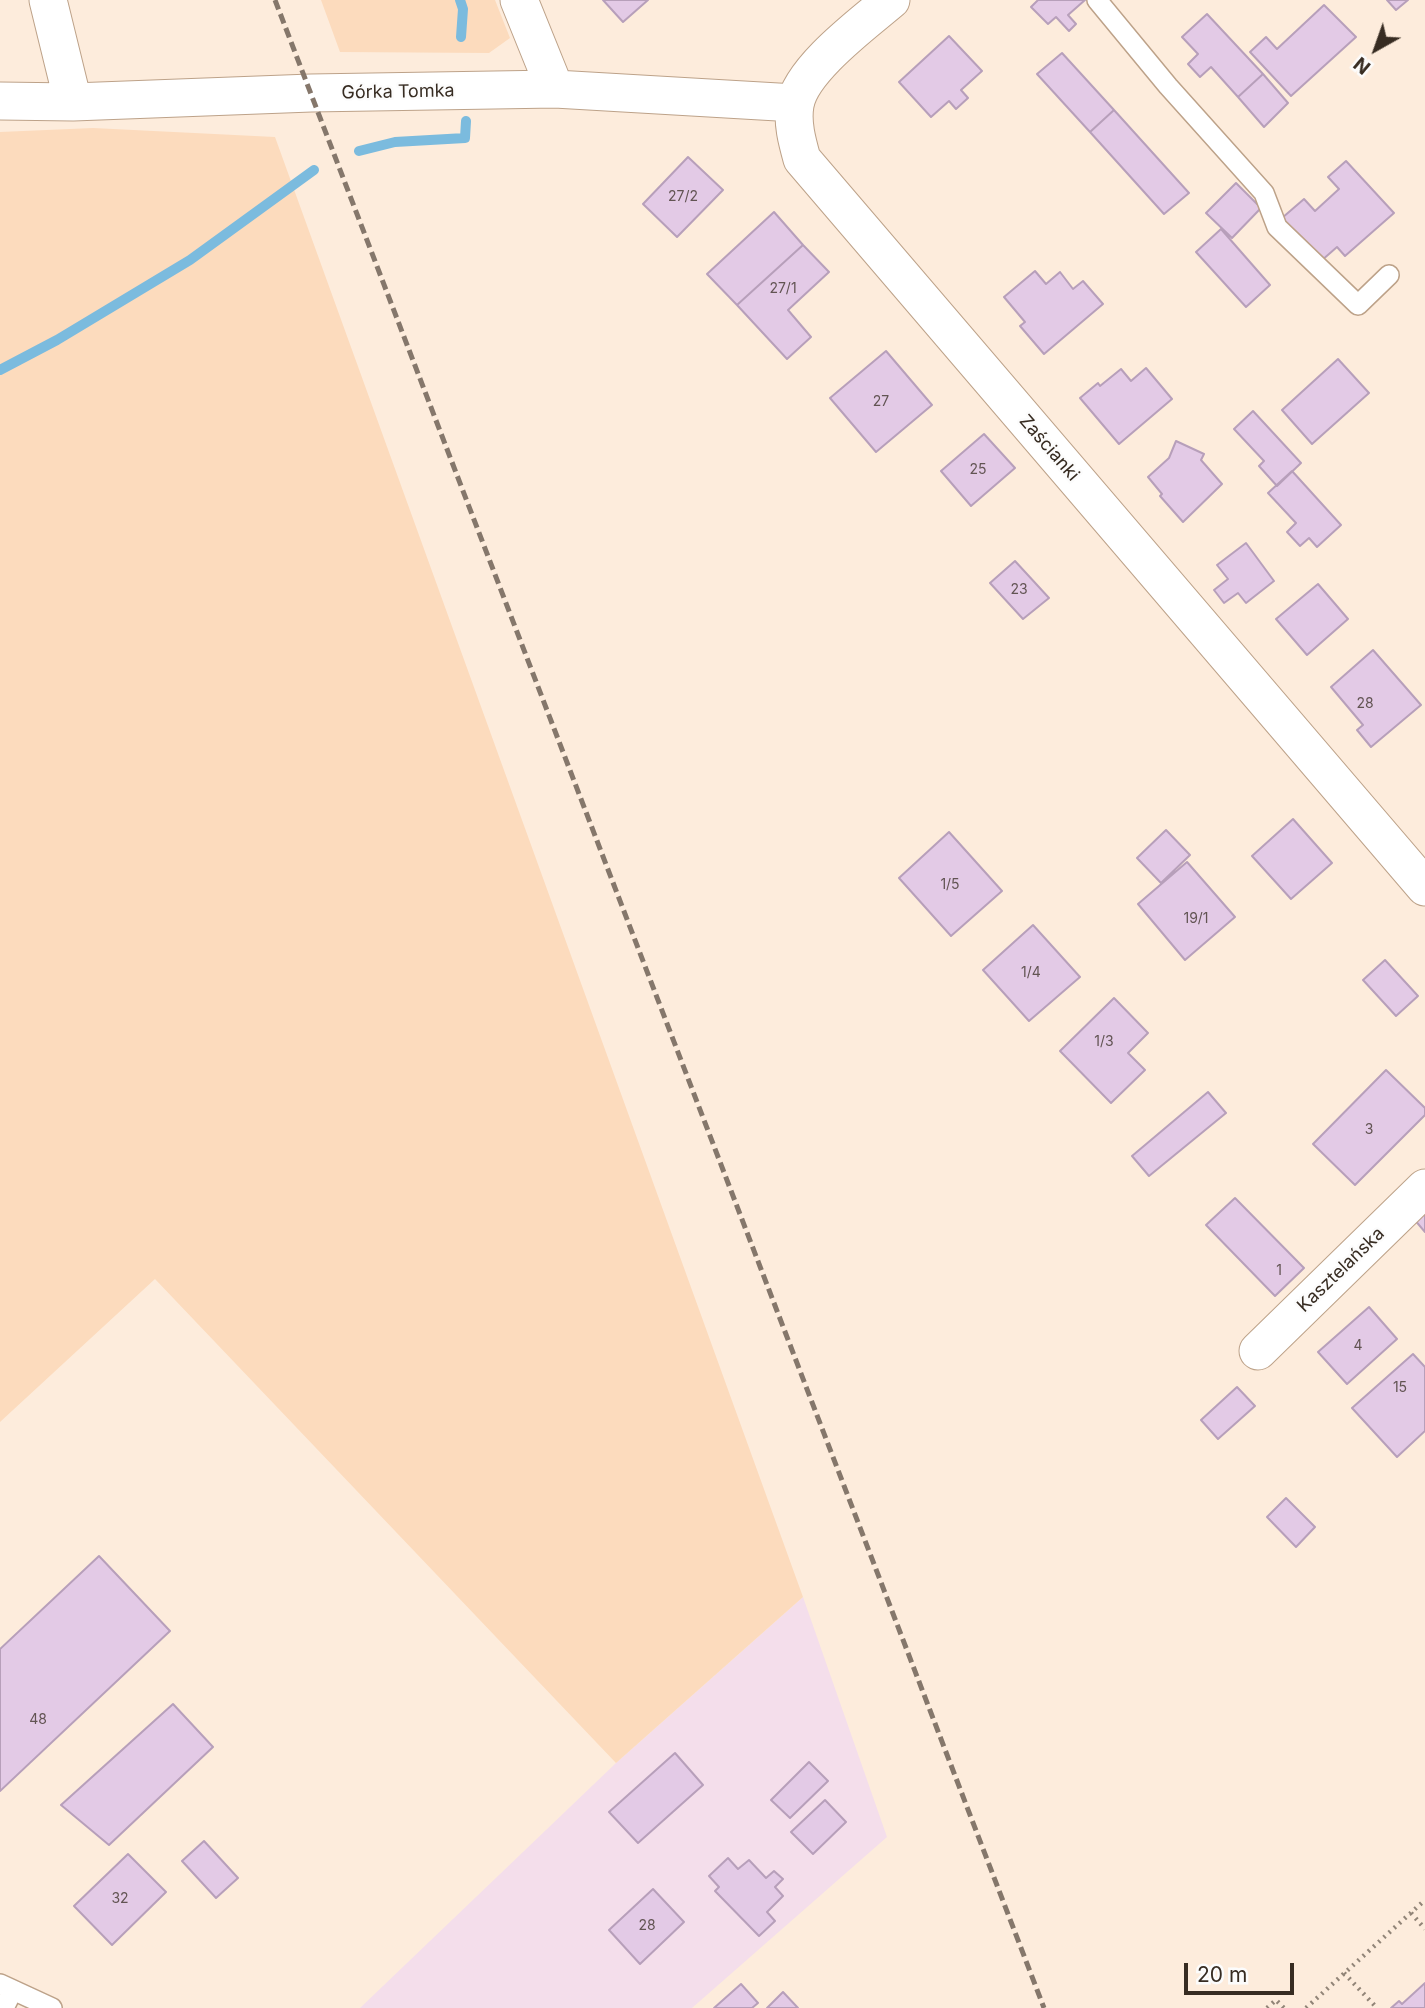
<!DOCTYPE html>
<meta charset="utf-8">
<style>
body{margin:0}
#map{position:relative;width:1425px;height:2008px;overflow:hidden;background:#fdecdc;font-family:Inter,sans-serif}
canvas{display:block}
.north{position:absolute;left:1341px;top:14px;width:70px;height:70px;-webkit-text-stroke:5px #fcfcfc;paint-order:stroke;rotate:220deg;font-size:19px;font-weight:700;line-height:28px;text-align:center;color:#372c22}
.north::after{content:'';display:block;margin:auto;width:24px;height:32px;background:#372c22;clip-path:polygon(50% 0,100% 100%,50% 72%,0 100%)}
.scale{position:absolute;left:1184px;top:1963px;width:110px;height:32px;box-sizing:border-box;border:4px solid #372c22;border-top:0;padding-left:9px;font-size:21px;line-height:24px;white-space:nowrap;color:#372c22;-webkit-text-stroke:5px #fcfcfc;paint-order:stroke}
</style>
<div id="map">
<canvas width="1425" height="2008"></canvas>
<div class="north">N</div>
<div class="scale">20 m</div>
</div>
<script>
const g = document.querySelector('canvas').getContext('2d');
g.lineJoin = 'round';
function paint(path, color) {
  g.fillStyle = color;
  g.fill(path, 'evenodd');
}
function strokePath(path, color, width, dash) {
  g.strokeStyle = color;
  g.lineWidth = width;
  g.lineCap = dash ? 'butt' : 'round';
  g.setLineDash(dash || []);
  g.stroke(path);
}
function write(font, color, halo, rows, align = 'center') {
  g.font = font + ' Inter,sans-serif';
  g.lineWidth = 5;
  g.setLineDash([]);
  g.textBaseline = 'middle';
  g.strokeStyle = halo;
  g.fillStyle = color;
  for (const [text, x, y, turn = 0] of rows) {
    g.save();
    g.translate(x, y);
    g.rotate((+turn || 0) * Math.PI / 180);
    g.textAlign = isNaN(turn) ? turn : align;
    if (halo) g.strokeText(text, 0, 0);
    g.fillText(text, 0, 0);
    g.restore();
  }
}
const industrial = new Path2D(`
 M 803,1597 L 887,1837 L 692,2008 L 360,2008 L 616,1763 Z`);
const green = new Path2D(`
 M 321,0 L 495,0 L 510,38 L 489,53 L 340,52 Z
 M 93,128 L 275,137 L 803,1597 L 616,1763 L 155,1279 L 0,1422 L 0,132 Z`);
const stream = new Path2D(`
 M 460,0 L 463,9 L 461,37
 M 359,151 L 395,142 L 465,138 L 466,121
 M 0,370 L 57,340 L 190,260 L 314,170`);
const building = new Path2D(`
 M 603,0 L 648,0 L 623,22 Z
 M 1038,0 L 1085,0 L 1068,15 L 1076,24 L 1069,31 L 1056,17 L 1048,24 L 1031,7 Z
 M 1387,0 L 1408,0 L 1396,10 Z
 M 1324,5 L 1356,37 L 1291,96 L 1250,52 L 1266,37 L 1277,49 Z
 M 1207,14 L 1263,74 L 1238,97 L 1211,67 L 1200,77 L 1188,64 L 1198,54 L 1182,37 Z
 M 949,36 L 982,71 L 961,90 L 968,98 L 956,109 L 949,101 L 931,117 L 899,82 Z
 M 1062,53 L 1114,110 L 1090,132 L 1037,74 Z
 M 1263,74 L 1288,103 L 1264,127 L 1238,97 Z
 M 1114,110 L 1189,193 L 1164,214 L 1090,132 Z
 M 688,157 L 723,190 L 677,237 L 643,204 Z
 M 1346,161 L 1394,213 L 1345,256 L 1337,247 L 1321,261 L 1282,218 L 1304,199 L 1315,211 L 1339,189 L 1328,177 Z
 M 1236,183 L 1261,208 L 1232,238 L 1206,213 Z
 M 774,212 L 803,245 L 737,305 L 707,274 Z
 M 1221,229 L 1270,285 L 1246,307 L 1196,252 Z
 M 803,245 L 829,272 L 788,310 L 811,337 L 787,359 L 737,305 Z
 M 1035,271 L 1046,284 L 1060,272 L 1073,289 L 1083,281 L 1103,304 L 1044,354 L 1020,326 L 1025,322 L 1004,297 Z
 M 886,351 L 932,405 L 876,452 L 830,398 Z
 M 1338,359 L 1369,393 L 1312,444 L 1282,410 Z
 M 1146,368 L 1172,399 L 1119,444 L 1080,398 L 1098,383 L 1100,386 L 1121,369 L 1131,381 Z
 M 1253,411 L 1301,463 L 1277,486 L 1259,466 L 1264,461 L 1234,429 Z
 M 984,434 L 1015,468 L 971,506 L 941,471 Z
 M 1176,441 L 1204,454 L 1201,460 L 1222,484 L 1183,522 L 1160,496 L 1162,494 L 1148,477 L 1169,458 Z
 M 1292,471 L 1341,525 L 1317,547 L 1309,538 L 1300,546 L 1287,532 L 1296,523 L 1268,493 Z
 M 1246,543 L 1274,581 L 1246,603 L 1238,593 L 1224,603 L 1214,590 L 1228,579 L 1217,565 Z
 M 1015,561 L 1049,598 L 1023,619 L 990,583 Z
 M 1318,584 L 1348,619 L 1307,655 L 1276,619 Z
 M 1373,650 L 1421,705 L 1371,747 L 1357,730 L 1363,725 L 1331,687 Z
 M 1293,819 L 1332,863 L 1291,899 L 1252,856 Z
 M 1166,830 L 1190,855 L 1161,883 L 1137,858 Z
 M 949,832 L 1002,891 L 951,936 L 899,878 Z
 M 1187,862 L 1235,917 L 1185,960 L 1138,904 Z
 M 1033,925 L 1080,977 L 1029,1021 L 983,970 Z
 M 1385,960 L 1418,996 L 1396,1016 L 1363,980 Z
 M 1114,998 L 1148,1033 L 1128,1053 L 1145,1070 L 1111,1103 L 1060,1051 Z
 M 1386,1070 L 1425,1108 L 1425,1115 L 1355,1185 L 1313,1144 Z
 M 1208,1092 L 1226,1113 L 1149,1176 L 1132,1156 Z
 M 1235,1198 L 1304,1268 L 1275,1296 L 1206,1225 Z
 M 1425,1209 L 1425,1232 L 1414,1219 Z
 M 1369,1307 L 1397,1339 L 1347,1384 L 1318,1352 Z
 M 1413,1354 L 1425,1367 L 1425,1431 L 1397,1457 L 1352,1408 Z
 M 1237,1387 L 1255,1406 L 1218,1439 L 1201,1420 Z
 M 1286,1498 L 1315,1527 L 1296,1547 L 1267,1517 Z
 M 99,1556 L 170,1631 L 0,1791 L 0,1649 Z
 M 173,1704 L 213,1747 L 109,1845 L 61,1805 Z
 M 675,1753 L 703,1785 L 638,1843 L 609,1812 Z
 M 809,1762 L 828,1781 L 790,1818 L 771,1800 Z
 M 825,1800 L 846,1822 L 813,1854 L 791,1832 Z
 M 204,1841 L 238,1878 L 216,1898 L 182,1861 Z
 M 128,1854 L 166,1892 L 112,1945 L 74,1906 Z
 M 728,1858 L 738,1869 L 749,1860 L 766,1878 L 774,1871 L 783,1879 L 775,1887 L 783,1896 L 767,1912 L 775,1921 L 759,1936 L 715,1891 L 719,1887 L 709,1876 Z
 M 653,1889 L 684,1922 L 640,1964 L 609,1930 Z
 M 1425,1983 L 1425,2008 L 1391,2008 L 1399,2001 L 1402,2004 Z
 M 741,1984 L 758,2003 L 752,2008 L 714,2008 Z
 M 783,1992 L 798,2008 L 767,2008 Z`);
const path = new Path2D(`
 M 1411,1913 L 1425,1929
 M 1344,1973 L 1377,2008
 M 1267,2008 L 1276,2000 L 1284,2008
 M 1306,2008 L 1425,1900`);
const service = new Path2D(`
 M 1097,0 L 1168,86 L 1264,193 L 1277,227 L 1358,305 L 1389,275
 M 0,1984 L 52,2008
 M 4,2008 L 13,1990`);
const minor = new Path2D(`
 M 48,0 L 73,102
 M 519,0 L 555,89
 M 891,0 C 864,23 801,69 795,105 C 792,123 797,141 802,159 L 1425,887
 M 0,101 L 73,102 L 311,93 L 555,89 L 795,103
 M 1258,1351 L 1425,1188`);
const rail = new Path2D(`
 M 275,0 L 1044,2008`);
const numberNames = [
 ["27/2",683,197],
 ["27/1",783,289],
 ["27",881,402],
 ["25",978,470],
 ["23",1019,590],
 ["28",1365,704],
 ["1/5",950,885],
 ["19/1",1196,919],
 ["1/4",1031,973],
 ["1/3",1104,1042],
 ["3",1369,1130],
 ["1",1279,1271],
 ["4",1358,1346],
 ["15",1400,1388],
 ["48",38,1720],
 ["32",120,1899],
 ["28",647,1926]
];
const streetNames = [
 ["Górka Tomka",398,92,-1],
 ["Zaścianki",1049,448,49],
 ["Kasztelańska",1341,1270,-44]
];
paint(industrial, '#f4deeb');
paint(green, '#fcdbbd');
strokePath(stream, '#7bbbde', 10);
paint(building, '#e3cae6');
strokePath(building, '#b79fba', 2);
strokePath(service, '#bda289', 22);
strokePath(minor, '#bda289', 39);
strokePath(path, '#918477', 4.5, [2, 5]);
strokePath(service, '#fff', 19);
strokePath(minor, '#fff', 37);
strokePath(rail, '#85776b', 5, [10, 5]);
write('14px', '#625453', null, numberNames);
write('18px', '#372c22', '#fcfcfc', streetNames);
</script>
